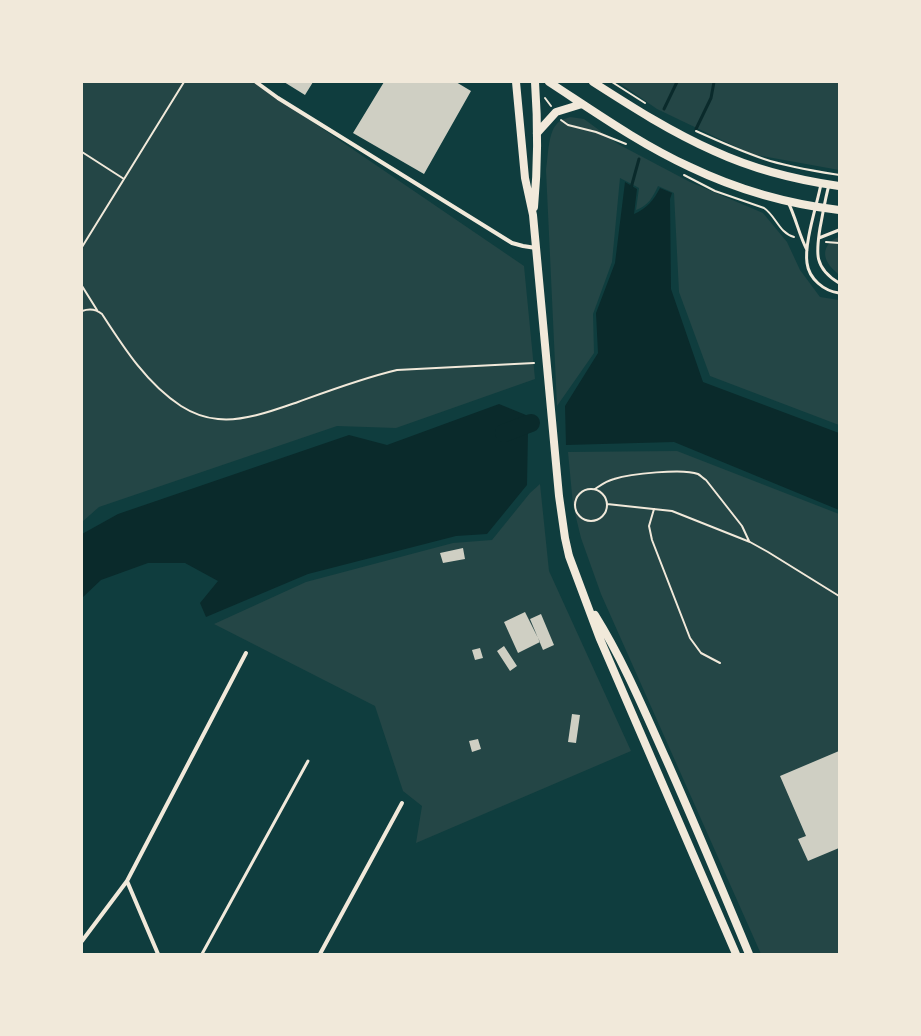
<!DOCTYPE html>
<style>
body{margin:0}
#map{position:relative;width:921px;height:1036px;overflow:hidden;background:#0f3d3e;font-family:Helvetica,sans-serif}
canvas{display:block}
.frame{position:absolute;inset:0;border:83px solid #f1e9da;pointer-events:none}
</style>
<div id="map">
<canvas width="921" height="1036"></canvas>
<div class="frame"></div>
</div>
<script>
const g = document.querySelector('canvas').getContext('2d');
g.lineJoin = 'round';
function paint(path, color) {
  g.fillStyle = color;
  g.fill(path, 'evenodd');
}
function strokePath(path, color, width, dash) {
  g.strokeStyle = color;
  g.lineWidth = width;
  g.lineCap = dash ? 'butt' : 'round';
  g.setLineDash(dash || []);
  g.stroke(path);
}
const green = new Path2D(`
 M 82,82 L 254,82 L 524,266 L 535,379 L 396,428 L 337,426 L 99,507 L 82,522 Z
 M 618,82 L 839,82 L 839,170 L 751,154 L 657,109 Z
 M 570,117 L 584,119 L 618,144 L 690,182 L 763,213 L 787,242 L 800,270 L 820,297 L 839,300 L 839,425 L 710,376 L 679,292 L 674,193 L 658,186 C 653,197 648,206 636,210 L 639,188 L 620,178 L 612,262 L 593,314 L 594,353 L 557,406 L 546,170 C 548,158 548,134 556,125 C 559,120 565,119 570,117 Z
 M 839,237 L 839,275 C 835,271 830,267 828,263 C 821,251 828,241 839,237 Z
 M 677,451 L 839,514 L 839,954 L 761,954 L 601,594 L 581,538 L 573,505 L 568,452 Z
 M 540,484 L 549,571 L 631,751 L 416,843 L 422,806 L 403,791 L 375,706 L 214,624 L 306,582 L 453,543 L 492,540 L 530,493 Z`);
const water = new Path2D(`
 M 625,182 L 637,189 L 634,214 C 646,209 654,200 660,188 L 672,193 L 670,199 L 671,289 L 703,382 L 839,433 L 839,510 L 674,442 L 566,445 L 565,406 L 598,353 L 596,313 L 615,263 Z
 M 499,404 L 526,415 L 528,431 L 527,485 L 487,534 L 456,536 L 308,574 L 206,617 L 200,603 L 218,581 L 185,563 L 148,563 L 101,580 L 82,598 L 82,534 L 118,514 L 349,435 L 387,445 Z`);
const stream = new Path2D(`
 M 664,109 L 677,82
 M 696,129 L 711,98 L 714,82
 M 631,188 L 639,159`);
const river = new Path2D(`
 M 504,433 L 531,423`);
const building = new Path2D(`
 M 284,82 L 313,82 L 305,95 Z
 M 384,82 L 456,82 L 471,91 L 424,174 L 353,133 Z
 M 463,548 L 465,559 L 443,563 L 440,553 Z
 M 525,612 L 540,642 L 518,653 L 504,622 Z
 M 541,614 L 554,645 L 543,650 L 530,619 Z
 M 504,646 L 517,666 L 510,671 L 497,651 Z
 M 480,648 L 483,658 L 475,660 L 472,650 Z
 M 572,714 L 580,715 L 576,743 L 568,742 Z
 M 478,739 L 481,749 L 472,752 L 469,741 Z
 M 839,751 L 839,848 L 808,861 L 798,839 L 806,836 L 780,776 Z`);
const path = new Path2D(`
 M 612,82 L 645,103
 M 545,98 L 551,106
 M 561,120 L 568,125 L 596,132 L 626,144
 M 696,131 C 718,141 741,151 764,159 C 788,167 814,171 839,175
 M 82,152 L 124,179
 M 684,175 L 715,191 L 764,208 C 776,216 779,233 794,237
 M 826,242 L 839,243
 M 82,247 L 184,82
 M 82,286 L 97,310
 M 82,311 C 90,308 96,309 102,314 C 124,348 147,384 181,406 C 192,413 206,418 218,419 C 243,422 275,410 298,402 C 331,390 363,378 397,370 L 534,363
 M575 505a16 16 0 1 1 32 0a16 16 0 1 1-32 0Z
 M 595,489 C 601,485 606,481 614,479 C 630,474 683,468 698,474 C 700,475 703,478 706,480 L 742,526 L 749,541
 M 607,504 L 672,511 L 750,542 L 768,552 L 839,596
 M 654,509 L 649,526 L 652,540 L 690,638 L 701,653 L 720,663`);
const service = new Path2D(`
 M 821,184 C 817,205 804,243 807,263 C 809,279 824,291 839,293
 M 829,185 C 825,199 823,213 820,228 C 816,253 814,268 839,283
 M 788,202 C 796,218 799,235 807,250
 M 819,238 L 839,230
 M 202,954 L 308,761`);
const minor = new Path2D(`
 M 256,82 L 278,98 L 512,243 L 523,246 L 536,248
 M 127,881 L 158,954
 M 82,941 L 127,881 L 246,653
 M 320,954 L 402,803`);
const secondary = new Path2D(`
 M 516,82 L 525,178 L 533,215 L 559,496 L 565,538 L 569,556 L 600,639 L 736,954
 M 549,82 C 595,112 640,144 690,167 C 736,189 788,204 839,210
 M 593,82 C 632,107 671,132 714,151 C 753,169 796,180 839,186
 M 537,133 L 556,112 L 582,104
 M 534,207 C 538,165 538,124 535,82
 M 595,615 C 623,660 644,710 666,759 C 695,824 722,889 749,954`);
paint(green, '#244646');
paint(water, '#0a2a2b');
strokePath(stream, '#0a2a2b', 3);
strokePath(river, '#0a2a2b', 18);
paint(building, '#cfcfc3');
strokePath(path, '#f1e9da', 2);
strokePath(service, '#f1e9da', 3);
strokePath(minor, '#f1e9da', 4);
strokePath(secondary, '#f1e9da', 8);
</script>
